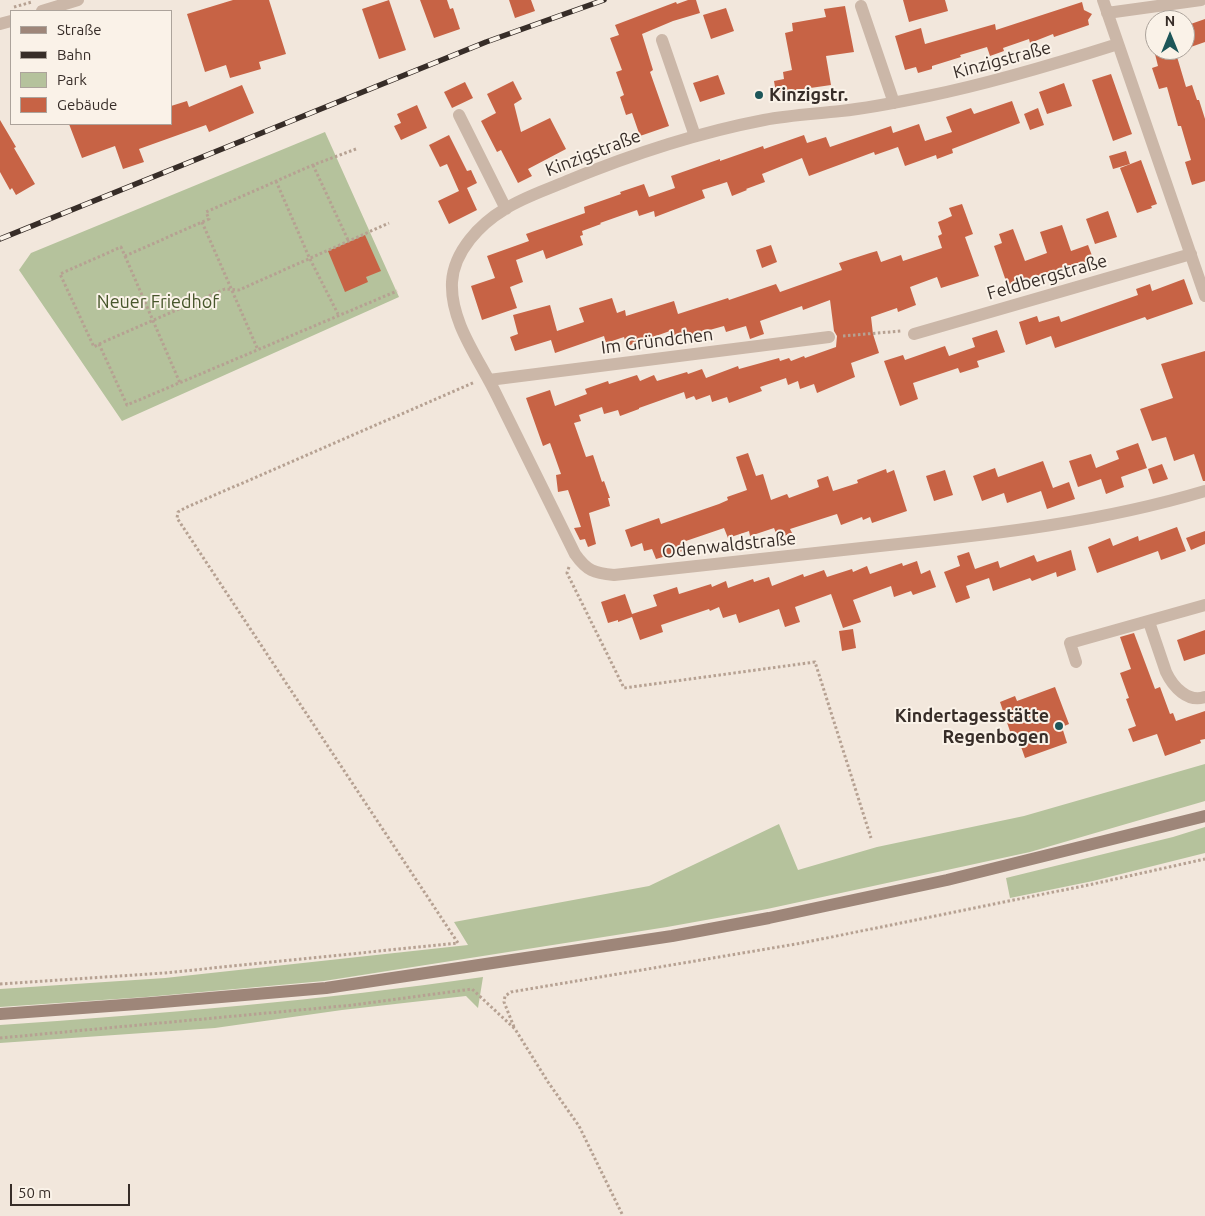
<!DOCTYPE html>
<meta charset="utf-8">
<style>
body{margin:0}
#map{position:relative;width:1205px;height:1216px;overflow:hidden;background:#f2e7dc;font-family:Ubuntu,sans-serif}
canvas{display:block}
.legend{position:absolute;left:10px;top:10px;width:162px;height:115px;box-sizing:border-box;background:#faf2e8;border:1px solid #aca39b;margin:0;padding:6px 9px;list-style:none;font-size:15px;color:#372d28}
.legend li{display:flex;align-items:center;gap:10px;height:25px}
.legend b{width:25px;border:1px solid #aca39b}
.north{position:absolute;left:1145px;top:10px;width:50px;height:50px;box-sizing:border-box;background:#faf2e8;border:1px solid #aca39b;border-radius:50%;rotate:0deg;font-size:14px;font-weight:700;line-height:20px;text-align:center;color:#372d28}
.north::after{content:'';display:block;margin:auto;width:18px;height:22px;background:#1d5659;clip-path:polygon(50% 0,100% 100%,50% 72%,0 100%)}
.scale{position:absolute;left:10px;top:1184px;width:120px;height:22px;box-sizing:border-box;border:2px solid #372d28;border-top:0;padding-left:6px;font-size:15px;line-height:18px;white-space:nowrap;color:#372d28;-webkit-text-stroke:4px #faf2e8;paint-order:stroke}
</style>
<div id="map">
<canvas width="1205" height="1216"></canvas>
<ul class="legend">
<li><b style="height:6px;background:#9e8679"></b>Straße</li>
<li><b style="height:6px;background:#372d28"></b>Bahn</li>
<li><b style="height:14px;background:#b5c29c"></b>Park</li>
<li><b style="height:14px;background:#c76345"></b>Gebäude</li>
</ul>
<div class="north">N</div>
<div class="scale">50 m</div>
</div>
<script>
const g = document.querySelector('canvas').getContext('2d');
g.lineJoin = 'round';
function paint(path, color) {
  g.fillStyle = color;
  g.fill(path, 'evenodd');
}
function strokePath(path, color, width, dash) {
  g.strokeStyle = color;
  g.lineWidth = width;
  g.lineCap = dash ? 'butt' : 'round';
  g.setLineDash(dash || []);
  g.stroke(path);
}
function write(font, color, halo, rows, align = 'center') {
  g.font = font + ' Ubuntu,sans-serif';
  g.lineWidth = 4;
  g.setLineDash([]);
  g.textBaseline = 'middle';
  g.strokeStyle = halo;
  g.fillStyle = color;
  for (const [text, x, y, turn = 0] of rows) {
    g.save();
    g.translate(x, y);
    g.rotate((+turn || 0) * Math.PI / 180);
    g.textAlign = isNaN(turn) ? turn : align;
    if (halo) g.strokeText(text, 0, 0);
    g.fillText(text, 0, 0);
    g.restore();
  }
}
const green = new Path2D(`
 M 325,132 L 399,297 L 122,421 L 19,270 L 31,253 Z
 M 1205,764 L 1205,801 L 1030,852 L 767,909 L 667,927 L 324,981 L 146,997 L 0,1007 L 0,989 L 165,978 L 468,945 L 454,922 L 649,886 L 779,824 L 798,870 L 877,847 L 1024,816 Z
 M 1205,827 L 1205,853 L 1093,881 L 1010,898 L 1006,878 L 1173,837 Z
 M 483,977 L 478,1008 L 466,996 L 342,1010 L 215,1028 L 0,1043 L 0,1025 C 162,1014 323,1000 483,977 Z`);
const building = new Path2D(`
 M 233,0 L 269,0 L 286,54 L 259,62 L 261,69 L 230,78 L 226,65 L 205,72 L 187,14 Z
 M 389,0 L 406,50 L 379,59 L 362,9 Z
 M 420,0 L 447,0 L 450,9 L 453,8 L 460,29 L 434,38 Z
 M 509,0 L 531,0 L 535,11 L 515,18 Z
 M 688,0 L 696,0 L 700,13 L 673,21 L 642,34 L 653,70 L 650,72 L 669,126 L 640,136 L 632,113 L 626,115 L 620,97 L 624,95 L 616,72 L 622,70 L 610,38 L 619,35 L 615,25 L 676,2 L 677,4 Z
 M 903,0 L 945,0 L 948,11 L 909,22 Z
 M 1082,2 L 1084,10 L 1092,14 L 1088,20 L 1089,25 L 1054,37 L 1053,34 L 1030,43 L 1029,39 L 1003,48 L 1004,51 L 990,56 L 987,47 L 960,55 L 961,57 L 932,66 L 932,69 L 918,73 L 916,67 L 905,70 L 895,36 L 921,28 L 925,44 L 995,24 L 996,30 Z
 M 845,6 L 854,52 L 826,56 L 831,85 L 776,93 L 774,81 L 784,79 L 783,72 L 792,70 L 785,33 L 793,31 L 792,23 L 826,17 L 824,9 Z
 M 726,8 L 734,31 L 711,39 L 703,15 Z
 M 1205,19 L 1205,42 L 1185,49 L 1185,26 Z
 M 1154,50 L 1175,50 L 1186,87 L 1192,85 L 1197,100 L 1199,100 L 1205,119 L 1205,181 L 1192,185 L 1185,162 L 1191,160 L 1181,126 L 1178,126 L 1167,87 L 1159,89 L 1152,68 L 1158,66 Z
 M 1111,74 L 1132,134 L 1113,141 L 1092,80 Z
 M 718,75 L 725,94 L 700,102 L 693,83 Z
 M 513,81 L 522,99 L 514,104 L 521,132 L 550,118 L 566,149 L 528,169 L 532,176 L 518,183 L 501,150 L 497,152 L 481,121 L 496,113 L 487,94 Z
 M 465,82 L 473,98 L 452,108 L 444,92 Z
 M 1064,83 L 1072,106 L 1047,114 L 1039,92 Z
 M 242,85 L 254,113 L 209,132 L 206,125 L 139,149 L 144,162 L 123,169 L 115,146 L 82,158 L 69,124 L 171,124 L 171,106 L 187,101 L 189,107 Z
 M 1012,101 L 1020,123 L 952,149 L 953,153 L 937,159 L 936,155 L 905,166 L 898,147 L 875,155 L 874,152 L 809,176 L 802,158 L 762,174 L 765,182 L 746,189 L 747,190 L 732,196 L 727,182 L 702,190 L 705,198 L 655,217 L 654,211 L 639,216 L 637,210 L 600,223 L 601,224 L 582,231 L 583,235 L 580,236 L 583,245 L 546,259 L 543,250 L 516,260 L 523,282 L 510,287 L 517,308 L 482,320 L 471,286 L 495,278 L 487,256 L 529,241 L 526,234 L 585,213 L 584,207 L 621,194 L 620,192 L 644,184 L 649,197 L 675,188 L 671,176 L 720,159 L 720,161 L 763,146 L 764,149 L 804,135 L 807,143 L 826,137 L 830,147 L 891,126 L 893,133 L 919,124 L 925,141 L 952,132 L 946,117 L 971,108 L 974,114 Z
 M 417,105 L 427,128 L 401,140 L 394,126 L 401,123 L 397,114 Z
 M 1038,108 L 1044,125 L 1030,130 L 1024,114 Z
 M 0,120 L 16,147 L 14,148 L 35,184 L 16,195 L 12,188 L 10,190 L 0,172 Z
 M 449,135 L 467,171 L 471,170 L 477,183 L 467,188 L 477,210 L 449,224 L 438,201 L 459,191 L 447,164 L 440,167 L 429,145 Z
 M 1126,151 L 1130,164 L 1113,169 L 1109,156 Z
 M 1141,160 L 1157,204 L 1151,206 L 1152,208 L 1137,213 L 1120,168 Z
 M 962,204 L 973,234 L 965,237 L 979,276 L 941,288 L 937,277 L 910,287 L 916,305 L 898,312 L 897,308 L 871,317 L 873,334 L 879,353 L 851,363 L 855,377 L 817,393 L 814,384 L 800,389 L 798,381 L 788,385 L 786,378 L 760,387 L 762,391 L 729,403 L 727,397 L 712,402 L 710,395 L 696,400 L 694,396 L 686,399 L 684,392 L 639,408 L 639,409 L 620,416 L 618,410 L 604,414 L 602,407 L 579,415 L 581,421 L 574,423 L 586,457 L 593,455 L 602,482 L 604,481 L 610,498 L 608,498 L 610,506 L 589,513 L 596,544 L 588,547 L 585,539 L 580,540 L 574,528 L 581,527 L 568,490 L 558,492 L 556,475 L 561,474 L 550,443 L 543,446 L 526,398 L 550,390 L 555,406 L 587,394 L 585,389 L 608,381 L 609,384 L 637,375 L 640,381 L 654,375 L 657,381 L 687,372 L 688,374 L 702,369 L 706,378 L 738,366 L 739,369 L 779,358 L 780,361 L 789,358 L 791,361 L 804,356 L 805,358 L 836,347 L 837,336 L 834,331 L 830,300 L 803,310 L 802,306 L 760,321 L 764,334 L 750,339 L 746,326 L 726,332 L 724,326 L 684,337 L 683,333 L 672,336 L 670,331 L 627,346 L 624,337 L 606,343 L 604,336 L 555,353 L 551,340 L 515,351 L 510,337 L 518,334 L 513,315 L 550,305 L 557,331 L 584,322 L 579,308 L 612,298 L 617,313 L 625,310 L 626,316 L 674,301 L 678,314 L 728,298 L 729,300 L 776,284 L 780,292 L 842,270 L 839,263 L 870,253 L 877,251 L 881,262 L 901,255 L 903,261 L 942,248 L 938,236 L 942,234 L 938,222 L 952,216 L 949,208 Z
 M 1108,211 L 1117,237 L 1095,244 L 1086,219 Z
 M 1062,225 L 1071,251 L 1088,245 L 1094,261 L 1008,287 L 994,246 L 1002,243 L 999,234 L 1013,229 L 1025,261 L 1047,253 L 1040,232 Z
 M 365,235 L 381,271 L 366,277 L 368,282 L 345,292 L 328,251 Z
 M 771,245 L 777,262 L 762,268 L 756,250 Z
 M 1184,279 L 1193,304 L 1147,320 L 1145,317 L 1055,348 L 1051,336 L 1026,345 L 1019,322 L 1037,316 L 1039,322 L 1059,316 L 1061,322 L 1138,295 L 1136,289 L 1150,284 L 1152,291 Z
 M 997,330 L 1005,352 L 977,361 L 979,367 L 960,373 L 958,368 L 913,383 L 918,399 L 900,406 L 884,361 L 903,355 L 905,360 L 945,346 L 949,356 L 975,347 L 972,338 Z
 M 1205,351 L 1205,481 L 1203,481 L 1194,454 L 1174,461 L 1166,437 L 1152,441 L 1140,409 L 1173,398 L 1161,364 Z
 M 1138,443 L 1147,468 L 1121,477 L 1124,487 L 1106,494 L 1101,479 L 1078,487 L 1069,461 L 1091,454 L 1096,468 L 1119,459 L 1116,451 Z
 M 748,453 L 756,476 L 763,474 L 771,500 L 787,494 L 789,498 L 819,487 L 817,480 L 828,476 L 833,491 L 858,483 L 857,480 L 886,469 L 887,473 L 894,470 L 907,511 L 872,523 L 870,517 L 863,520 L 862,517 L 841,525 L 837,514 L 790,529 L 792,533 L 778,538 L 774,528 L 750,536 L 749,531 L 728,538 L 724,528 L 680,543 L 683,551 L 656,559 L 652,549 L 644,551 L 642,543 L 631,547 L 625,530 L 659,518 L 661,524 L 719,504 L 728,500 L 727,497 L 747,490 L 736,457 Z
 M 1043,461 L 1053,488 L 1069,482 L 1075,499 L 1047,509 L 1041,491 L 1007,503 L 1004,493 L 982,501 L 973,476 L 995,468 L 998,477 Z
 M 1162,464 L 1168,479 L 1153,484 L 1148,469 Z
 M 945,470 L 953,495 L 934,501 L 926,476 Z
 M 1177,527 L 1186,551 L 1161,560 L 1158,551 L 1097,573 L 1088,547 L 1110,538 L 1113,546 L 1138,536 L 1139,541 Z
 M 1205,531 L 1205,544 L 1191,550 L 1186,538 Z
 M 1071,550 L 1076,570 L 1057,577 L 1056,572 L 1032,581 L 1030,578 L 993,591 L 989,578 L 966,586 L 970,598 L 956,603 L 944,572 L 960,566 L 957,556 L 969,552 L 975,569 L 998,561 L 1000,568 L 1034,555 L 1037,562 Z
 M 917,561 L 921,574 L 930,570 L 936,587 L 913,595 L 911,591 L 894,597 L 891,586 L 853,600 L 861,622 L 843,628 L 831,594 L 795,607 L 800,622 L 785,627 L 779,609 L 739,623 L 736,614 L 723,618 L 719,607 L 710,611 L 709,609 L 661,625 L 663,632 L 640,640 L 632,617 L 618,622 L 618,620 L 608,623 L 601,602 L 625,594 L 632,614 L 657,606 L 653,595 L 677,587 L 679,594 L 711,584 L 712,587 L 726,581 L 728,588 L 753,579 L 754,582 L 769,577 L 772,586 L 803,574 L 804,577 L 824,570 L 827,577 L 852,569 L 853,572 L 867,566 L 870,574 L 902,563 L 903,566 Z
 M 853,629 L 856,648 L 842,651 L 839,631 Z
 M 1205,630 L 1205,654 L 1184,661 L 1177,640 Z
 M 1134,633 L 1155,689 L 1160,687 L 1170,714 L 1173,713 L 1176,721 L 1205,711 L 1205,739 L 1200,740 L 1201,743 L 1165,756 L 1157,734 L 1133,742 L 1128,729 L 1136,726 L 1126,699 L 1129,698 L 1120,673 L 1131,669 L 1120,637 Z
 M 1055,687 L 1069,724 L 1062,727 L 1067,743 L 1025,758 L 1019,741 L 1014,743 L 1000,702 L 1015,696 L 1017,701 Z`);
const path = new Path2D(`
 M 14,7 L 32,2
 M 356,149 L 313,165 L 206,212 L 209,219 L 125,256 L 121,247 L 60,274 L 94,347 L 99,344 L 127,405 L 397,291
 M 313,165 L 348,240
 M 276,181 L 309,257 L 338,314
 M 202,222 L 258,350
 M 125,256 L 180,383
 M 843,336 L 901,331
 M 99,344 L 225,289 L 239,290 L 389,223
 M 569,567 L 567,573 L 624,688 L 815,662 L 871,838
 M 0,984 L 164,973 L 458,943 L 177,518 L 178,512 L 185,508 L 475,382
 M 514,1027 L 504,1002 L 505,996 L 511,992 L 802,943 L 1093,884 L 1205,859
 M 0,1038 L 353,1005 L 472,989 L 515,1029 L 548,1082 L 579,1126 L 623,1216`);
const minor = new Path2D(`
 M 1103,0 L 1205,296
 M 861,6 L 894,103
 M 42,11 L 78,0
 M 1107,13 L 1201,0
 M 0,24 L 11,21
 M 662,40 L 695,136
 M 1118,44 C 1055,64 992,83 928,96 C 899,102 870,108 841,111 C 815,114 790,115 764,120 C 696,133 630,155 567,181 C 546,190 524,197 505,209 C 480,224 454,251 452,282 C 450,323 480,360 497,396 C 523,449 549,501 575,554 C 587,571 594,573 614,575 C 706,565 797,555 889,545 C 996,534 1101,522 1205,491
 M 459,115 L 506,209
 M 914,334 L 1191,254
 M 489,380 L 829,337
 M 1149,622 L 1166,672 C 1173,687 1188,703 1205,697
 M 1076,662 L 1070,643 L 1205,605`);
const secondary = new Path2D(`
 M 0,1014 L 151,1003 L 326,988 L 672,936 L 769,918 L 947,880 L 1205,816`);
const rail = new Path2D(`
 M 0,239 L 486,42 L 604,0`);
const markers = [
 [759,95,5,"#1d5659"],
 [1059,726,5,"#1d5659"]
];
const streetNames = [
 ["Kinzigstraße",1002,60,-15],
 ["Kinzigstraße",593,153,-21],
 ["Feldbergstraße",1047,277,-16],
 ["Im Gründchen",657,341,-7],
 ["Odenwaldstraße",729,545,-6]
];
const poiNames = [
 ["Kinzigstr.",769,95],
 ["Kindertagesstätte",1049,716,"right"],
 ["Regenbogen",1049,737,"right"]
];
const parkNames = [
 ["Neuer Friedhof",158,302]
];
paint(green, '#b5c29c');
paint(building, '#c76345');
strokePath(path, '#b6a192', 3, [2.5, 2.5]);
strokePath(minor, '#cbb7a8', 12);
strokePath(secondary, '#9e8679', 12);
strokePath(rail, '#372d28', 5.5);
strokePath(rail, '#faf2e8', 4, [11]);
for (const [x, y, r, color] of markers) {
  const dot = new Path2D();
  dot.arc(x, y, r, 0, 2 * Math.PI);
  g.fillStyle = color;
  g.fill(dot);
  strokePath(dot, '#faf2e8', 2);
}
write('18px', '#372d28', '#faf2e8', streetNames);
write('bold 18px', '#372d28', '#faf2e8', poiNames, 'left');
write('18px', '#47562b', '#faf2e8', parkNames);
</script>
